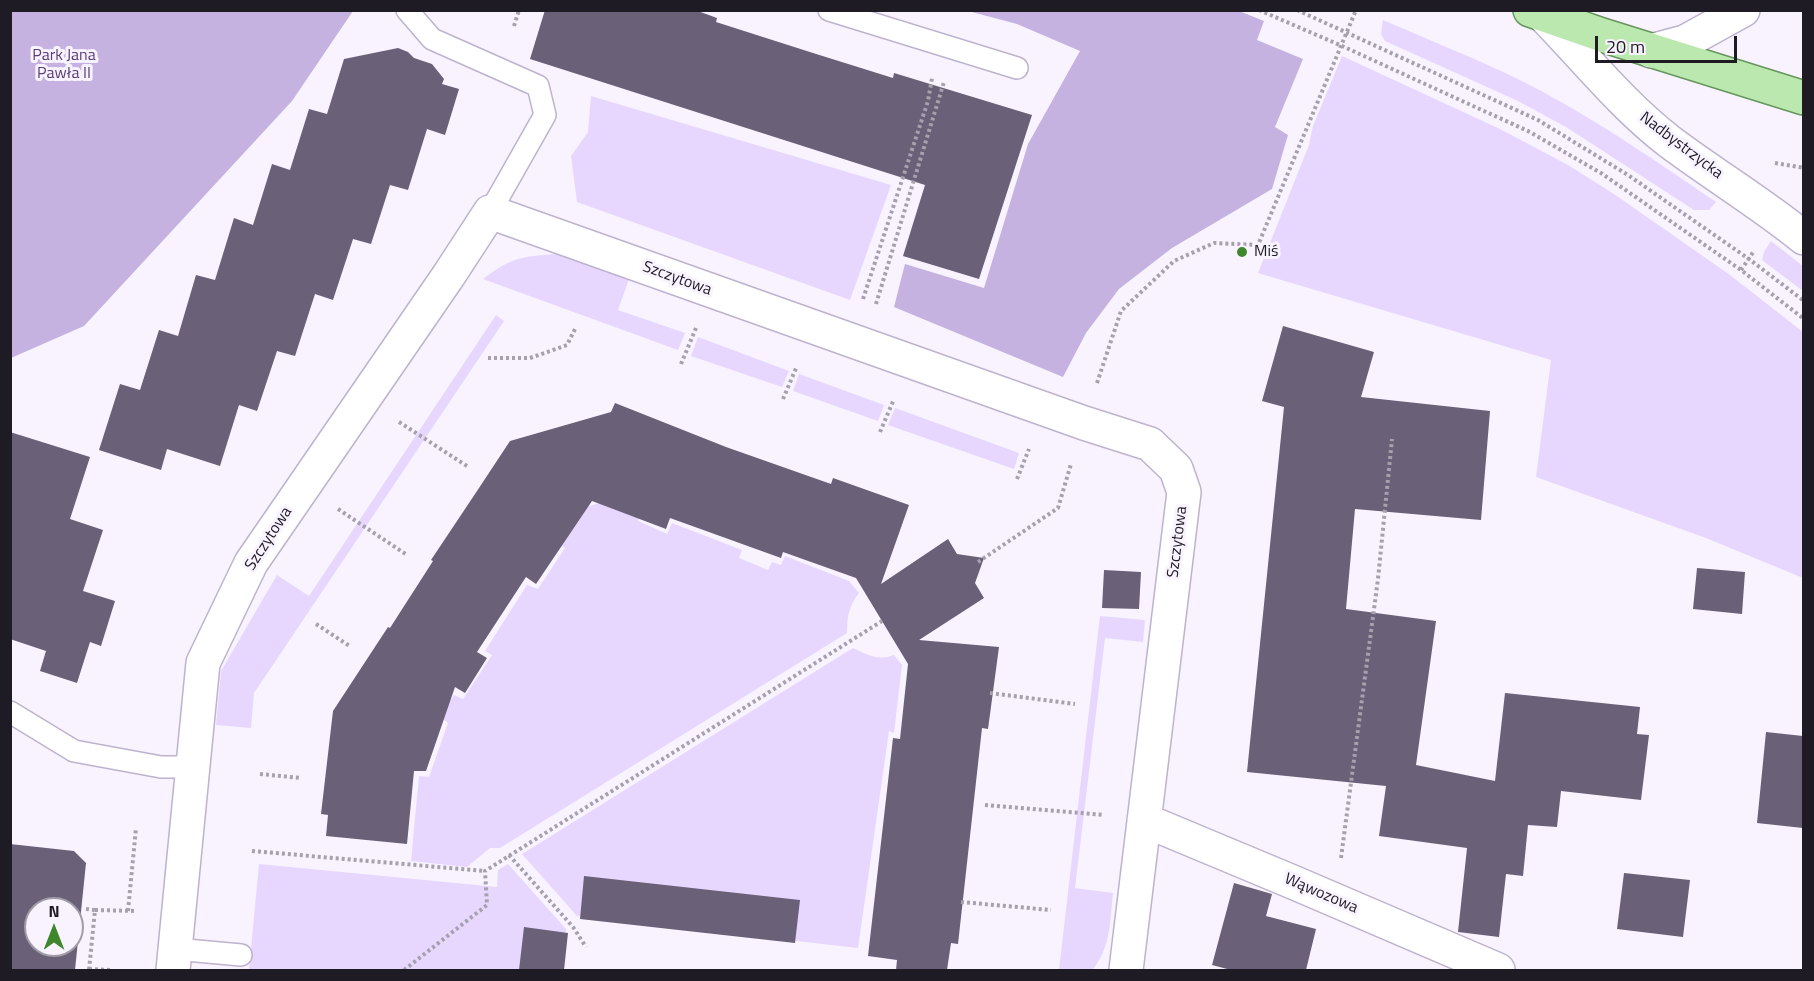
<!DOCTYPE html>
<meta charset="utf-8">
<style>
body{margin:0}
#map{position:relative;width:1814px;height:981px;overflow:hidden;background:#f8f3ff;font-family:"Titillium Web",sans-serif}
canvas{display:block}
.frame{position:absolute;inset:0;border:12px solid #1f1b25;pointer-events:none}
.north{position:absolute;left:24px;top:897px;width:60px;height:60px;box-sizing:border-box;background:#f8f3ff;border:2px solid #a19da8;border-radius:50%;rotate:0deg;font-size:16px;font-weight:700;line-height:24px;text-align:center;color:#1f1b25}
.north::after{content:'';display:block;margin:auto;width:21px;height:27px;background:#40872c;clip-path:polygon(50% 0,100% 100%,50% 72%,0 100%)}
.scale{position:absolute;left:1595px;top:36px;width:142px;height:27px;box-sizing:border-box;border:3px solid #1f1b25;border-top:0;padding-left:8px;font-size:18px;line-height:21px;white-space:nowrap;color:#1f1b25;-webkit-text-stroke:4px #f8f3ff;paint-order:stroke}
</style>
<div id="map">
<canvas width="1814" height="981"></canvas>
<div class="frame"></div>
<div class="north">N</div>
<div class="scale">20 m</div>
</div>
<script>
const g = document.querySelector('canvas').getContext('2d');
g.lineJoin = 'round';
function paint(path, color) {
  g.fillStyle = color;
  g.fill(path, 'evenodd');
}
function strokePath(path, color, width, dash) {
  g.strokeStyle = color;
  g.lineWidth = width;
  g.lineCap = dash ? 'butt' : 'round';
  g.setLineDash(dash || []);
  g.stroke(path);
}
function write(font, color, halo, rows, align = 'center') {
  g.font = font + ' "Titillium Web",sans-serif';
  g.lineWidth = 6;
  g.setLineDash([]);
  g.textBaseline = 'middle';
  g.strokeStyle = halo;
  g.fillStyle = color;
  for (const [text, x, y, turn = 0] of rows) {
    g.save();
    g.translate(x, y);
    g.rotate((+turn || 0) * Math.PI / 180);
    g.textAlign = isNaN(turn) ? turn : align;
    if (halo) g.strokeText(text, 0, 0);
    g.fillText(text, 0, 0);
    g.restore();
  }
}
const green = new Path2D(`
 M 1383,20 C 1422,37 1462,53 1501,71 C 1577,106 1647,155 1716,202 L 1709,210 L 1694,210 L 1566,127 L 1518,101 L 1385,41 L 1381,34 Z
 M 1342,56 L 1500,129 L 1568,165 L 1614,194 L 1730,275 L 1803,332 L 1803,578 L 1706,538 L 1536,477 L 1551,360 L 1258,273 L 1309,145 L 1313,126 Z
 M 591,96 L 891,185 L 850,300 L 577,202 L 571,156 L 588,132 Z
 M 1771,241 L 1803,266 L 1803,291 L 1762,260 L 1764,252 Z
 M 559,254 L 629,279 L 618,310 L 685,333 L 678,350 L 483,279 C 512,257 523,256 559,254 Z
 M 496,315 L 504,321 L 254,693 L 251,728 L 216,725 L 221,671 L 277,575 L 309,596 Z
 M 698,337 L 789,371 L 782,387 L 691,356 Z
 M 799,374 L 884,405 L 878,421 L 793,391 Z
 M 895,408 L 1019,453 L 1014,469 L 888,425 Z
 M 609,500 L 641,512 L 638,521 L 667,534 L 672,523 L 742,550 L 739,558 L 768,570 L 772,562 L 781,565 L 785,556 L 849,581 L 859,593 C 849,606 847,616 847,633 L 500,848 L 490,848 L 467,867 L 411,861 L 419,776 L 429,777 L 448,723 L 440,717 L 454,695 L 463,699 L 492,655 L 485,651 L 527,585 L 538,589 L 565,548 L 555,542 L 574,511 Z
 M 1100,616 L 1145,620 L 1143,642 L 1105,638 L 1075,888 L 1113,893 C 1110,920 1111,947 1093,969 L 1059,970 Z
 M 853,648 C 867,655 879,661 894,655 L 902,665 L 894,733 L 889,731 L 858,948 L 577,916 L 522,854 Z
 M 259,864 L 497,887 L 498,870 L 508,864 L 566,929 L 562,970 L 249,970 Z`);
const forest = new Path2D(`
 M 11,10 L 353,11 L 292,101 L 84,326 L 11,358 Z
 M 968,11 L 1239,11 L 1264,21 L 1257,40 L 1303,59 L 1275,127 L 1288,135 L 1272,189 L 1172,248 L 1119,289 L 1086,333 L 1063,377 L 894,307 L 905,264 L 984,288 L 1028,144 L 1080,51 L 1017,24 Z`);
const building = new Path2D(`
 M 545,10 L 695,10 L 717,18 L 716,22 L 813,53 L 893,78 L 894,73 L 1032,115 L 979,279 L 903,256 L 925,185 L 530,59 Z
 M 398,48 L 408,52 L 414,58 L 432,64 L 444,79 L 442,84 L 459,89 L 445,135 L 427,129 L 408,190 L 390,185 L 371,244 L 353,239 L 333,300 L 315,294 L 295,356 L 277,351 L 257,411 L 239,405 L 220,466 L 167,449 L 161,470 L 99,450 L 120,384 L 140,390 L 159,330 L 178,336 L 196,275 L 215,280 L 234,218 L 253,225 L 272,164 L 290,170 L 309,109 L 327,114 L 344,59 Z
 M 1283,326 L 1374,352 L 1361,397 L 1490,411 L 1481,520 L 1355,509 L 1346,609 L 1436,621 L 1416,765 L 1495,781 L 1505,693 L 1640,707 L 1637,734 L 1649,735 L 1641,800 L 1561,791 L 1557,827 L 1528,825 L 1523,876 L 1506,874 L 1499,937 L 1458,932 L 1467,848 L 1379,836 L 1386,786 L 1247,772 L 1284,407 L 1262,401 Z
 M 615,403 L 726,447 L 831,484 L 833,478 L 909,505 L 881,584 L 948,539 L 957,554 L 984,558 L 975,583 L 984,598 L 919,640 L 999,647 L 988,729 L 982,728 L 958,944 L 951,943 L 947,970 L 896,970 L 897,960 L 868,956 L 893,738 L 900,739 L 908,664 L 856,578 L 783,552 L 781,558 L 670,518 L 666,529 L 592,501 L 536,584 L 526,577 L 477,652 L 487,658 L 465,693 L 455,687 L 426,771 L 414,771 L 407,844 L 326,836 L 328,815 L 321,814 L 333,711 L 388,627 L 390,628 L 433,561 L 431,560 L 479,488 L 510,441 L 611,412 Z
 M 10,432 L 90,457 L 70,519 L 103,530 L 83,591 L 115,601 L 101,646 L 90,642 L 77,683 L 40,671 L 46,651 L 10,639 Z
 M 1697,568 L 1745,572 L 1742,614 L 1693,609 Z
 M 1104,570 L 1141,572 L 1139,609 L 1102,608 Z
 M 1766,732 L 1803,736 L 1803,828 L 1757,823 Z
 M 10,844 L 74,851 L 86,863 L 75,970 L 10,970 ZM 36,909 L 72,909 L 72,945 L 36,945 Z
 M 1624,873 L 1690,880 L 1683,937 L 1617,929 Z
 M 584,876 L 800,900 L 795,943 L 580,919 Z
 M 1234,883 L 1272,894 L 1266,916 L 1316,929 L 1306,970 L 1231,970 L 1212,965 Z
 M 524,927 L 568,933 L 564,970 L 519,970 Z`);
const path = new Path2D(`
 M 1259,10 L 1342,46 L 1530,132 L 1601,173 L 1741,270 L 1804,319
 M 1297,10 L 1538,120 L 1628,175 L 1749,259 L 1804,301
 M 514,26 L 519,10
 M 1775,163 L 1804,168
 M 1741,270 L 1754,251
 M 863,299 L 928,101 L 932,78
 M 876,304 L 944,82
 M 488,358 L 530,358 L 567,345 L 576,327
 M 681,364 L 696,328
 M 1097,383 L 1121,311 L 1174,261 L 1214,243 L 1258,245 L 1356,10
 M 783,399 L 797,366
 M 399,422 L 467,466
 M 880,432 L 894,399
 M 1017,479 L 1029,449
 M 338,509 L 407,555
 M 978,562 L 1058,508 L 1071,464
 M 316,624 L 351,647
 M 990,693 L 1075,704
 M 260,774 L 301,778
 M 985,805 L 1104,815
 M 252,851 L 485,871
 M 509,855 L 573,927 L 586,947
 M 1341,858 L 1378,579 L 1392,439
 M 961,902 L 1051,910
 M 86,909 L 95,910 L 89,970
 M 95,910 L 137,911
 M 128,911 L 136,828
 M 89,969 L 112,970
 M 404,970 L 487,905 L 485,871 L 882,621`);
const lane = new Path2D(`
 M 407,10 L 432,39 L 538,86 L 545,115 L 490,212
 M 829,10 L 1017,68
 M 10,712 L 74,751 L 161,767 L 193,767
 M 175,949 L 241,955`);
const street = new Path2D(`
 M 1144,820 L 1295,883 L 1498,970
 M 173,970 L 203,663 L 251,563 L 449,275 L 490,212 L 1084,423 L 1150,444 L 1176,469 L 1184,492 L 1126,970`);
const secondary = new Path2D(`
 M 1542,10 L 1544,16 C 1585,58 1623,106 1670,142 C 1714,175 1761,203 1804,238
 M 1651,51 L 1685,42 L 1743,10`);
const primary = new Path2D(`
 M 1530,10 L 1602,35 L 1804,98`);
const markers = [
 [1242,252,6,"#40872c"]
];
const parkNames = [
 ["Park Jana",64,56],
 ["Pawła II",64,74]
];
const streetNames = [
 ["Nadbystrzycka",1681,146,37],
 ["Szczytowa",677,279,20],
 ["Szczytowa",269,539,-57],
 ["Szczytowa",1178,542,-83],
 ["Wąwozowa",1321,894,23]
];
const poiNames = [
 ["Miś",1254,252]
];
paint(green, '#e7d7ff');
paint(forest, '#c5b2e0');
paint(building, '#6a6078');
strokePath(lane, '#beb3ce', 24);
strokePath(street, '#beb3ce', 36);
strokePath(secondary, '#beb3ce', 36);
strokePath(primary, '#66965c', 36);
strokePath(path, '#a6a1ac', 4, [3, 3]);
strokePath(lane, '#fff', 21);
strokePath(street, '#fff', 33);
strokePath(secondary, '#fff', 33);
strokePath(primary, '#bbe8af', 33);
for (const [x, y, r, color] of markers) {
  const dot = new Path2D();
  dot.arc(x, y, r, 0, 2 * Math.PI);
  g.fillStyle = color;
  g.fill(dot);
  strokePath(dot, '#f8f3ff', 2);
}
write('16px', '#593e78', '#f8f3ff', parkNames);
write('16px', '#1f1b25', '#f8f3ff', streetNames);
write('16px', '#1f1b25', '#f8f3ff', poiNames, 'left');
</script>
